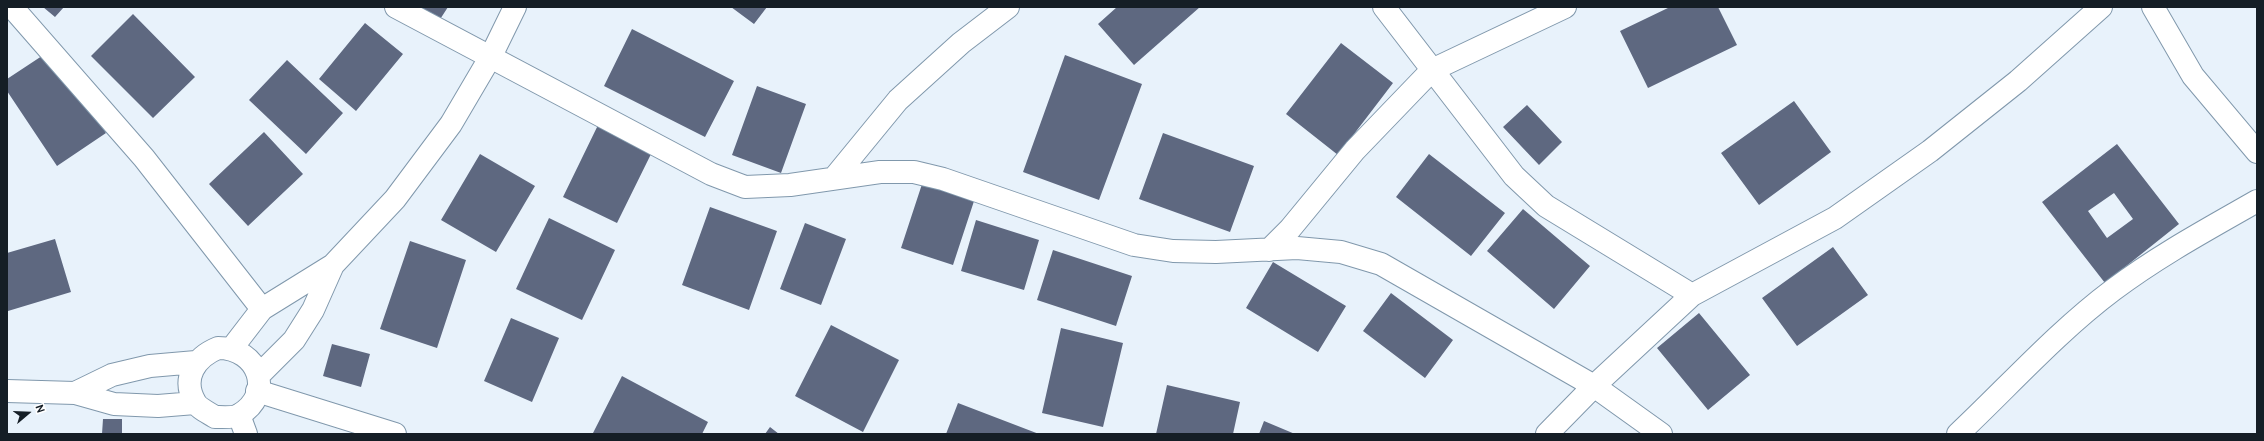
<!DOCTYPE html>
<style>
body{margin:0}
#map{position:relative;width:2264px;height:441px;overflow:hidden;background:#e8f2fb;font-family:Overpass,sans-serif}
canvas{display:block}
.frame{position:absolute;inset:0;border:8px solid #151e26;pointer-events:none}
.north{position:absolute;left:8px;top:393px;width:40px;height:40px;-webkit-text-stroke:3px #fff;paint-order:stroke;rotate:71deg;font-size:11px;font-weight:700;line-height:16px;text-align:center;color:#151e26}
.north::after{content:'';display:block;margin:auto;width:14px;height:18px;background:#151e26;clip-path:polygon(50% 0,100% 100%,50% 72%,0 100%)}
</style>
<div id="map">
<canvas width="2264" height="441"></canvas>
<div class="frame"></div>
<div class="north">N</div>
</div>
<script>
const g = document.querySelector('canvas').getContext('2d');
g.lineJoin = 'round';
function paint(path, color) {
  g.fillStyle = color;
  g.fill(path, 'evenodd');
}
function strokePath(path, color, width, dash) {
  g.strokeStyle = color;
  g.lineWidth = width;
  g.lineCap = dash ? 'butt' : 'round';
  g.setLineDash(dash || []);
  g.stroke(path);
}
const building = new Path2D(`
 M 43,7 L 64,7 L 55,17 Z
 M 411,7 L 448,7 L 437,24 Z
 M 731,7 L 767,7 L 754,24 Z
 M 1117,7 L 1200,7 L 1134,65 L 1098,24 Z
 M 1670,7 L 1718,7 L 1737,45 L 1648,88 L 1620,31 Z
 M 133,14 L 195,77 L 153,118 L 91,56 Z
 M 365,23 L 403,54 L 356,111 L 319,79 Z
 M 632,29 L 734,81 L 705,137 L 604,86 Z
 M 1341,43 L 1393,83 L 1338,155 L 1286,114 Z
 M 51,50 L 106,133 L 57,166 L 7,91 L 7,79 Z
 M 1065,55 L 1142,84 L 1099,200 L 1023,172 Z
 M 287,60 L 343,113 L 306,154 L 249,100 Z
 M 757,86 L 806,104 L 781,173 L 732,155 Z
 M 1794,101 L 1831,152 L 1759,205 L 1721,153 Z
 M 1527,105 L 1562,142 L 1539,165 L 1503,127 Z
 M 599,123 L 653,150 L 617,223 L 563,197 Z
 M 264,132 L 303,174 L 248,226 L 209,184 Z
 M 1163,133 L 1254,166 L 1230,232 L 1139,199 Z
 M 2117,144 L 2179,224 L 2105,283 L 2042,202 ZM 2114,193 L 2133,219 L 2107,238 L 2088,211 Z
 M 480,154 L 535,186 L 496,252 L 441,220 Z
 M 1429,154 L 1505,213 L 1471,256 L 1396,197 Z
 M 924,178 L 976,195 L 953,265 L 901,248 Z
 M 710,207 L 777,231 L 749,310 L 682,285 Z
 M 1523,209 L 1590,266 L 1554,309 L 1487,251 Z
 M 549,218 L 615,250 L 582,320 L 516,289 Z
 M 976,220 L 1039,240 L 1024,290 L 961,271 Z
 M 805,223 L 846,239 L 821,305 L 780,289 Z
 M 55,239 L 71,292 L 8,311 L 7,253 Z
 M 410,241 L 466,260 L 437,348 L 380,329 Z
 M 1833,247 L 1868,295 L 1797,346 L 1762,298 Z
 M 1053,250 L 1132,276 L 1116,326 L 1037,300 Z
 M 1273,262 L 1346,306 L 1318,352 L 1246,308 Z
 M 1391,293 L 1453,340 L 1425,378 L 1363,331 Z
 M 1699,313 L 1750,375 L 1708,410 L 1657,348 Z
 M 511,318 L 559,338 L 532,402 L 484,381 Z
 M 831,325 L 899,360 L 863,432 L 795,396 Z
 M 1061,328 L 1123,343 L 1103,427 L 1042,413 Z
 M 332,344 L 370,354 L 361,387 L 323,376 Z
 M 622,376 L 708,422 L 702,434 L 593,433 Z
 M 1167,385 L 1240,402 L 1233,434 L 1156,434 Z
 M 958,403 L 1039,434 L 946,434 Z
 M 103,419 L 122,419 L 122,434 L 102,434 Z
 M 1264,421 L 1295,434 L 1259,434 Z
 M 770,427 L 779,434 L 765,434 Z`);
const minor = new Path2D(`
 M 12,7 L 144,158 L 262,309
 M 396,7 L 711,174 L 745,187 L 790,185 L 880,172 L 914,172 L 943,179 L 1134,245 L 1173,251 L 1216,252 L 1297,248 L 1341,252 L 1381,264 L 1594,386 L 1661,434
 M 1384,7 L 1514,176 L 1546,206 L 1692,295
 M 2153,7 L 2193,76 L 2257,152
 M 834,178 L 898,100 L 961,43 L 1008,7
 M 1269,250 L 1290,229 L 1355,150 L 1432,70 L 1565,7
 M 257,391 L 395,434
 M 239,415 L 246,434
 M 1547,434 L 1594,386 L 1692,295 L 1835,218 L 1930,151 L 2018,81 L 2101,7
 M 1958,434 C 2009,386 2057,332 2113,290 C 2158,256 2208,229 2257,201`);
const tertiary = new Path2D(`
 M 218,348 C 259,348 275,394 239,415 C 234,418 221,417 215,417 C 209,413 198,408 195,402 C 181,378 196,357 218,348 Z
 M 232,348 L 262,309 L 333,265 L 395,199 L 451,124 L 491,56 L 515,7
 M 259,375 L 294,340 L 313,310 L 333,265
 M 7,391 L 75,393 L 114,404 L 158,406 L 195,403
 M 75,393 L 112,375 L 150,366 L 196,362`);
paint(building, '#5e6880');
strokePath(minor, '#8098ac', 24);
strokePath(tertiary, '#8098ac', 24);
strokePath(minor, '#fff', 22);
strokePath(tertiary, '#fff', 22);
</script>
